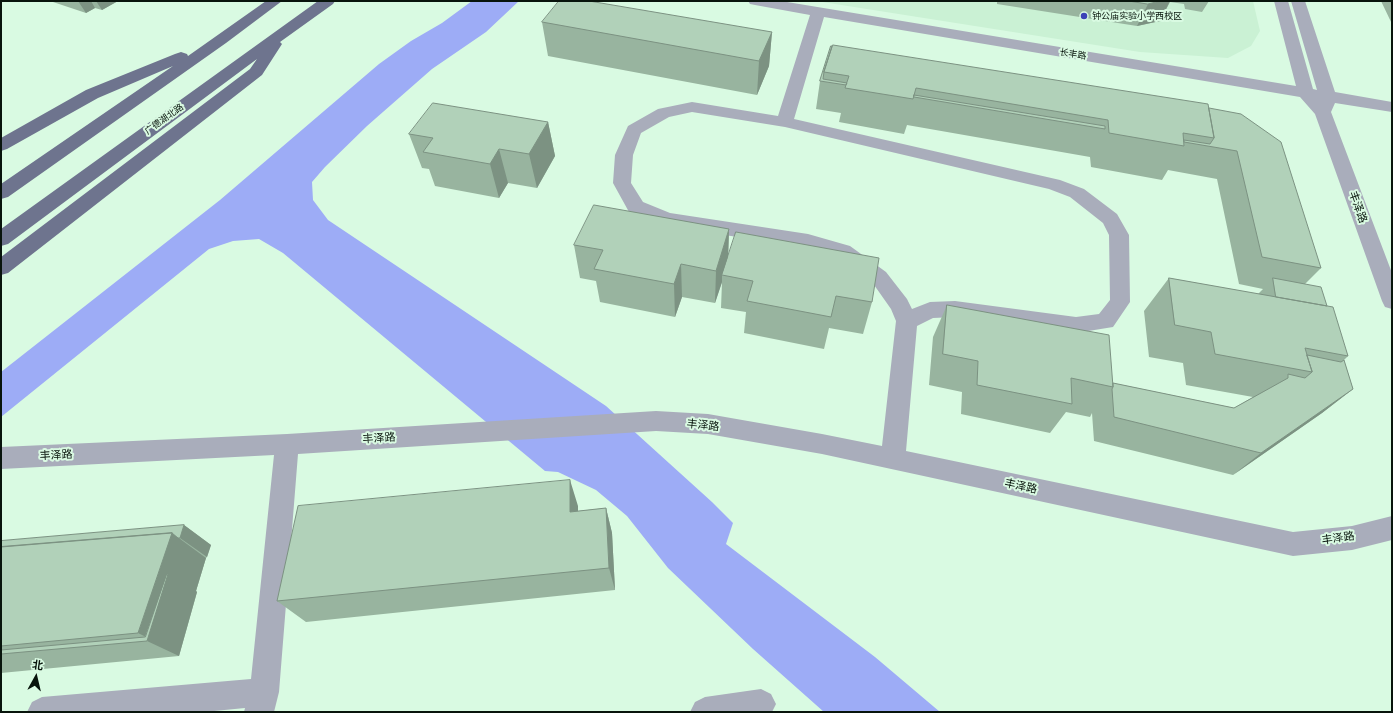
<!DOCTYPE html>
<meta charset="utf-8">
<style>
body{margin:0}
#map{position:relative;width:1393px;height:713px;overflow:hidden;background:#d9fae2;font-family:Ubuntu,"Noto Sans SC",sans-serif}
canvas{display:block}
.frame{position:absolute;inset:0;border:2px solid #08140c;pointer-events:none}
.north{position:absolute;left:16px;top:657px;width:40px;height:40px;-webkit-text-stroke:3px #d9fae2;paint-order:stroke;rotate:8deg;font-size:11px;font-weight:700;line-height:16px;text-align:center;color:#08140c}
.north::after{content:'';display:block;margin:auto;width:14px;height:18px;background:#08140c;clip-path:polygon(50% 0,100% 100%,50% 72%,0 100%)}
</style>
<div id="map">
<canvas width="1393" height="713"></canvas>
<div class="frame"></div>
<div class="north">北</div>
</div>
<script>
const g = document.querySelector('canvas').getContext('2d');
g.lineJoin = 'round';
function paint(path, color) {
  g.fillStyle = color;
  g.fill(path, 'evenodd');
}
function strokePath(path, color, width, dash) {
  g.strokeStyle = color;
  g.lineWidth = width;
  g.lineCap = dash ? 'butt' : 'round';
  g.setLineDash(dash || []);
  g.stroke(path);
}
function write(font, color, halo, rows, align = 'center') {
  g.font = font + ' Ubuntu,"Noto Sans SC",sans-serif';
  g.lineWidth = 4;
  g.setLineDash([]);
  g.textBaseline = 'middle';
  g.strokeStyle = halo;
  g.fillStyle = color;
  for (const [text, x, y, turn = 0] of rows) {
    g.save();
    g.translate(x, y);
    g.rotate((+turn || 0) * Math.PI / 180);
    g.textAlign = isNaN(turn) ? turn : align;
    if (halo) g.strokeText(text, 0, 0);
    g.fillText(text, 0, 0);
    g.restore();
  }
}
const built = new Path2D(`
 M 816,1 L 1253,1 L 1260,31 L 1251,46 L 1228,58 L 1140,52 Z`);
const water = new Path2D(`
 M 472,1 L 519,1 L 486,32 L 432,69 L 367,126 L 325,167 L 312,182 L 313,200 L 328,220 L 606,406 L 712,502 L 733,523 L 726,544 L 875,657 L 940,712 L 824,712 L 753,649 L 668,568 L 627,516 L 596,490 L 558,472 L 545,471 L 283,253 L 259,239 L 233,241 L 209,249 L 1,417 L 1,372 L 220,200 L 379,64 L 411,41 L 442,23 Z`);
const minor = new Path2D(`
 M 748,1 L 781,1 L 1296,86 L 1274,1 L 1288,1 L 1313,89 L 1317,90 L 1291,1 L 1305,1 L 1335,92 L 1392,102 L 1392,112 L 1335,103 L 1331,112 L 1392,273 L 1392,309 L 1385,307 L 1382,301 L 1315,114 L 1300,97 L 824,17 L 794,119 L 1060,180 L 1084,189 L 1117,214 L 1129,235 L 1130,302 L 1113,327 L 1076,333 L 955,317 L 933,318 L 917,326 L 906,451 L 1293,532 L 1352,526 L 1392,516 L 1392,540 L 1352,550 L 1293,556 L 822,454 L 708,434 L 656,431 L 298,454 L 279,692 L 274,712 L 244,712 L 245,708 L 204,712 L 27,712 L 32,702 L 42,697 L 251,679 L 274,455 L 1,469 L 1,447 L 287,434 L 656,411 L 708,414 L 822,434 L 882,446 L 896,321 L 891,309 L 872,282 L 836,256 L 808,248 L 667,226 L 629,212 L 613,183 L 615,155 L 628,126 L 658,109 L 692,102 L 778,116 L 810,15 L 755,5 L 750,4 ZM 692,112 L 785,127 L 1049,189 L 1070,197 L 1103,223 L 1109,235 L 1110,300 L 1099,314 L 1076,317 L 955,301 L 930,302 L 912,309 L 907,299 L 886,272 L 850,246 L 808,234 L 670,213 L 643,202 L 631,183 L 633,155 L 641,133 L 669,117 Z
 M 761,689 L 771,694 L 776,704 L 772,712 L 690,712 L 695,702 L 705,697 Z`);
const major = new Path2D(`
 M 266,1 L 282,1 L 226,43 L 8,197 L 1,199 L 1,184 L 173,66 L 98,98 L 7,149 L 1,151 L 1,138 L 86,90 L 175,54 L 181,52 L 187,54 L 188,56 Z
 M 318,1 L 335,1 L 333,4 L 280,42 L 282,44 L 262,75 L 8,273 L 1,275 L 1,257 L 250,69 L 257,59 L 8,244 L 1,246 L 1,229 Z`);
const wall = new Path2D(`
 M 50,1 L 118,1 L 102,10 L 95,8 L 86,13 Z
 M 997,1 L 1209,1 L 1202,12 L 1185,9 L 1184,4 L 1170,2 L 1160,21 L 1137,26 L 997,4 Z
 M 1381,1 L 1392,1 L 1392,24 Z
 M 542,22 L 772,32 L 769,66 L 757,95 L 548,56 Z
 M 831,46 L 1209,108 L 1321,268 L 1305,284 L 1327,306 L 1348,356 L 1344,360 L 1353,389 L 1322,413 L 1233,475 L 1094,441 L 1092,413 L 1090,417 L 1066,412 L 1050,433 L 961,414 L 962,392 L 929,385 L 933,337 L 947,305 L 1113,383 L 1234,408 L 1253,397 L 1186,385 L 1183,363 L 1149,357 L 1144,311 L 1169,278 L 1258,294 L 1263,289 L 1239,284 L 1217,179 L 1168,170 L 1162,180 L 1091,167 L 1090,157 L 907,125 L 904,134 L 839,122 L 841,113 L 816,109 L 820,81 Z
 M 548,122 L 555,156 L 537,188 L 508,183 L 499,198 L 435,186 L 429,169 L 422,168 L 409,134 Z
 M 729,229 L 728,256 L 872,302 L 863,334 L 829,328 L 824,349 L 744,333 L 746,312 L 721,308 L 722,282 L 715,303 L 682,297 L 675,317 L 600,302 L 596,281 L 580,278 L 574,245 Z
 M 578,506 L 578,511 L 606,508 L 612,533 L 615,590 L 306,622 L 277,601 Z
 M 184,525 L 211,545 L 207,557 L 206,558 L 196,591 L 197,592 L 179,656 L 1,673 L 1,541 Z`);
const shadedWall = new Path2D(`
 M 78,1 L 91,1 L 95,8 L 86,13 Z
 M 96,1 L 118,1 L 102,10 Z
 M 1160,1 L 1170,1 L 1160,21 L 1137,26 L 1148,4 Z
 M 772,32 L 769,66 L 757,95 L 759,61 Z
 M 548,122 L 555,156 L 537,188 L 529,154 Z
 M 499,149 L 508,183 L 499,198 L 490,164 Z
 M 729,229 L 728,263 L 722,275 L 722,282 L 715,303 L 716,271 Z
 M 681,264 L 682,297 L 675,317 L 674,284 Z
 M 1353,389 L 1322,413 L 1233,475 L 1261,453 Z
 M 570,480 L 578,506 L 578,537 L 570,512 Z
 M 606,508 L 612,533 L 615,590 L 609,568 Z
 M 184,525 L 211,545 L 207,557 L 180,538 Z
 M 172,533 L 206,558 L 196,591 L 197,592 L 179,656 L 147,641 L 148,638 L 138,633 Z`);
const building = new Path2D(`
 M 559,1 L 589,1 L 772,32 L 759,61 L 542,22 Z
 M 1129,1 L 1160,1 L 1148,4 Z
 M 833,45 L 1208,104 L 1214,138 L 1183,133 L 1184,146 L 1109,133 L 1108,120 L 916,88 L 913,99 L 845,88 L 849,76 L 824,72 Z
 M 831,46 L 832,46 L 824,72 L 823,79 L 847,83 L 846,85 L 820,81 Z
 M 914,95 L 1105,126 L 1105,129 L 914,97 Z
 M 433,103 L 548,122 L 529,154 L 499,149 L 490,164 L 423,152 L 433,138 L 409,134 Z
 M 1209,108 L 1241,114 L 1281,142 L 1321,268 L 1262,257 L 1237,151 L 1184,142 L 1184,140 L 1210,144 L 1214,138 Z
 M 594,205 L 729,229 L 716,271 L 681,264 L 674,284 L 594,269 L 603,250 L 574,245 Z
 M 736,232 L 879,258 L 872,302 L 836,296 L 831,317 L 747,301 L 753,281 L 722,275 Z
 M 1169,278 L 1333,307 L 1348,356 L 1305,348 L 1312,372 L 1215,354 L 1211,332 L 1175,325 Z
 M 1273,278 L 1321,287 L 1327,306 L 1276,297 Z
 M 947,305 L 1109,335 L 1113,387 L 1071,378 L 1072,404 L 977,385 L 978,361 L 943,354 Z
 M 1307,355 L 1341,362 L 1344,360 L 1353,389 L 1261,453 L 1114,417 L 1112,389 L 1113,387 L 1113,383 L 1234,408 L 1288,378 L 1288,374 L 1305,378 L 1312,372 Z
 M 570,480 L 570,512 L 606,508 L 609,568 L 277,601 L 298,506 Z
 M 184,525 L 180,538 L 178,538 L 172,533 L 1,547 L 1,541 Z
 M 172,533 L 138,633 L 1,646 L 1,547 Z
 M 167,574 L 168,574 L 147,641 L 1,654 L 1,650 L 145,637 Z`);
const markers = [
 [1084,16,4,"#3d42b7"]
];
const farPoinames = [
 ["钟公庙实验小学西校区",1092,16]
];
const farStreetnames = [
 ["长丰路",1073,54,9],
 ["广德湖北路",164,119,-36]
];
const streetNames = [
 ["丰泽路",1358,207,70],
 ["丰泽路",703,425,6],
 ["丰泽路",379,438,-4],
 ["丰泽路",56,455,-3],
 ["丰泽路",1021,486,12],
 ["丰泽路",1338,538,-8]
];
paint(built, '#caf1d4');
paint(water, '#9dacf6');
paint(minor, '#a9adbb');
paint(major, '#6e748e');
paint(wall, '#98b49f');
paint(shadedWall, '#7c9282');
paint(building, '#b1d1b9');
strokePath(building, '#7c9282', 1);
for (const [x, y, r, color] of markers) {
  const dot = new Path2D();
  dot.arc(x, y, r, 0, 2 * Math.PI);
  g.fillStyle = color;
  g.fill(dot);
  strokePath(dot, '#d9fae2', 1.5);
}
write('9px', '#08140c', '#d9fae2', farPoinames, 'left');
write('9px', '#08140c', '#d9fae2', farStreetnames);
write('11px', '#08140c', '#d9fae2', streetNames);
</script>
